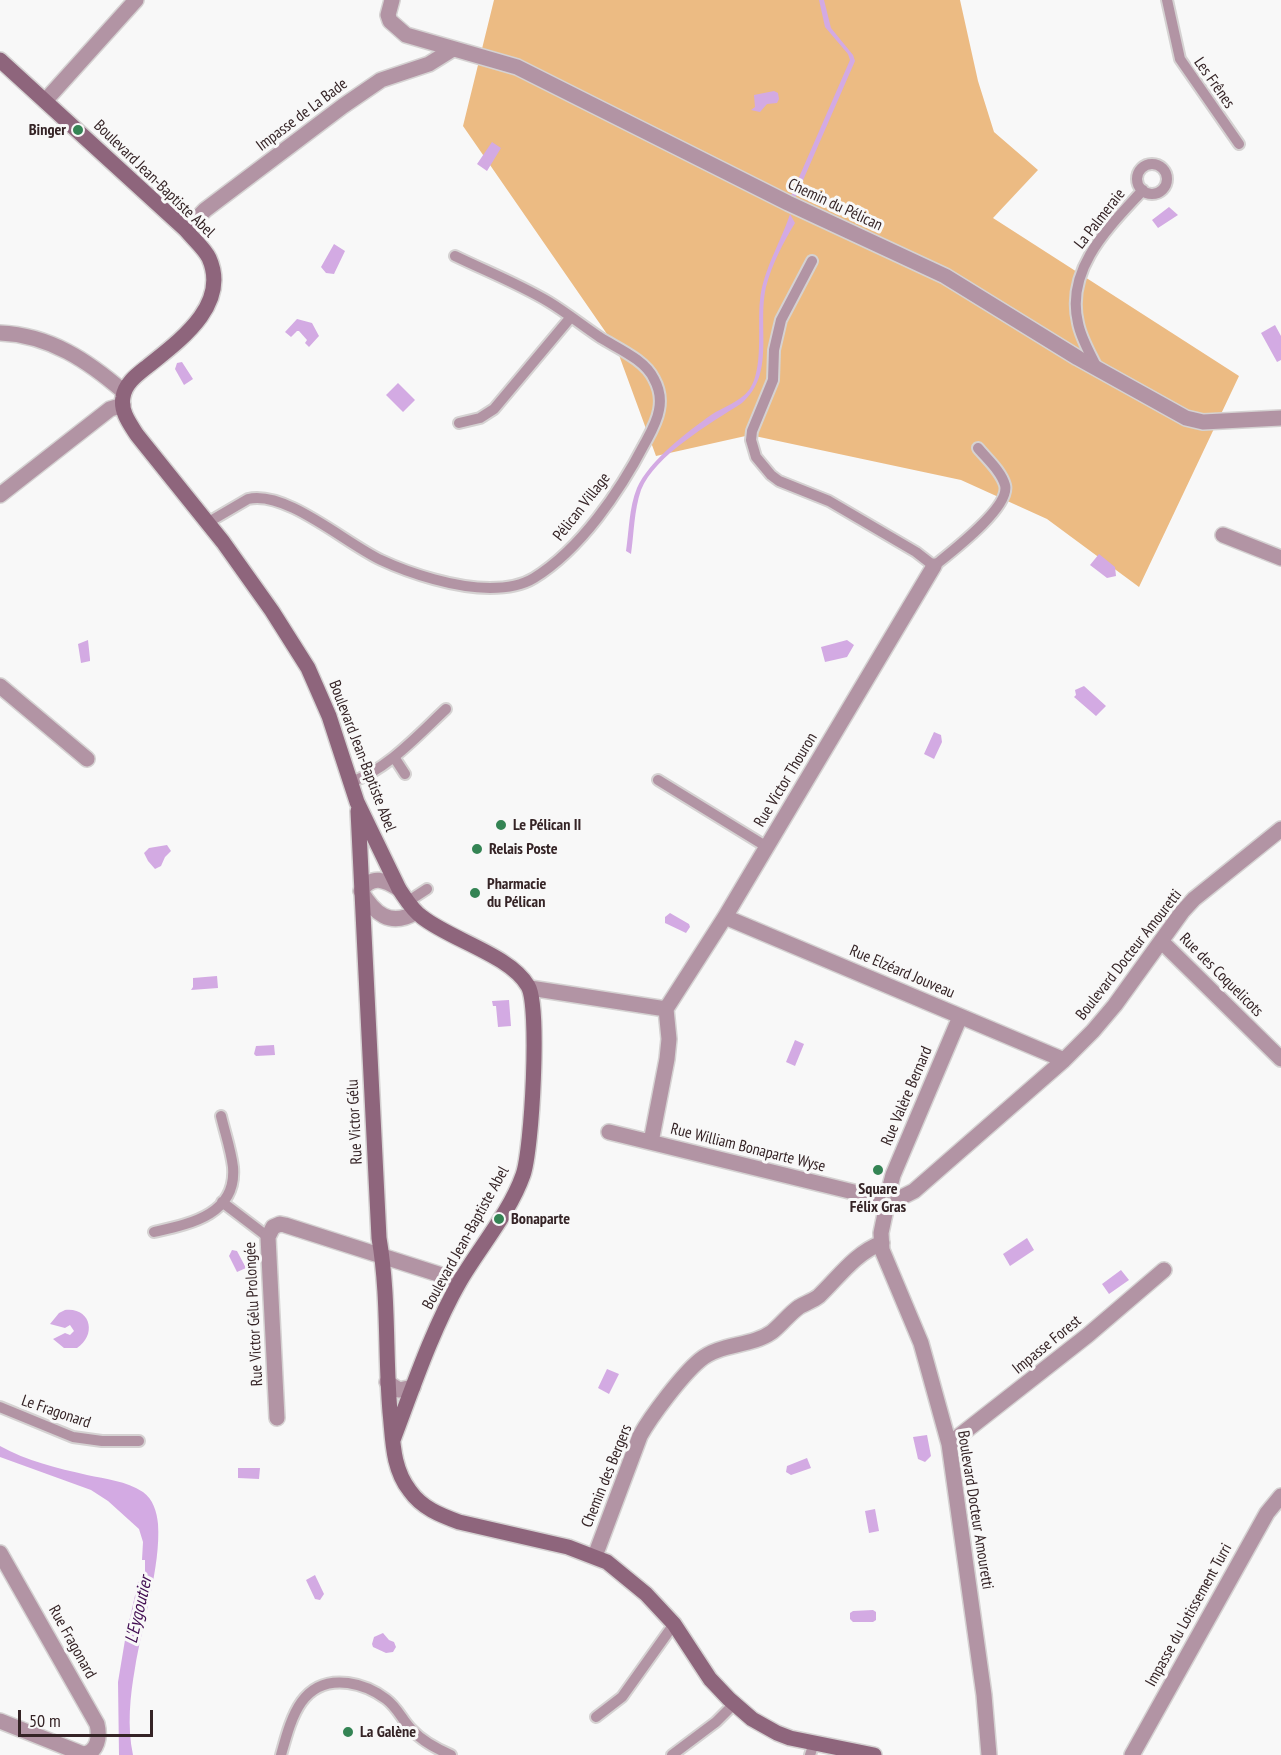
<!DOCTYPE html>
<meta charset="utf-8">
<style>
body{margin:0}
#map{position:relative;width:1281px;height:1755px;overflow:hidden;background:#f8f8f8;font-family:"PT Sans Narrow",sans-serif}
canvas{display:block}
.scale{position:absolute;left:18px;top:1710px;width:135px;height:27px;box-sizing:border-box;border:3px solid #352426;border-top:0;padding-left:8px;font-size:18px;line-height:21px;white-space:nowrap;color:#352426;-webkit-text-stroke:4px #f8f8f8;paint-order:stroke}
</style>
<div id="map">
<canvas width="1281" height="1755"></canvas>
<div class="scale">50 m</div>
</div>
<script>
const g = document.querySelector('canvas').getContext('2d');
g.lineJoin = 'round';
function paint(path, color) {
  g.fillStyle = color;
  g.fill(path, 'evenodd');
}
function strokePath(path, color, width, dash) {
  g.strokeStyle = color;
  g.lineWidth = width;
  g.lineCap = dash ? 'butt' : 'round';
  g.setLineDash(dash || []);
  g.stroke(path);
}
function write(font, color, halo, rows, align = 'center') {
  g.font = font + ' "PT Sans Narrow",sans-serif';
  g.lineWidth = 6;
  g.setLineDash([]);
  g.textBaseline = 'middle';
  g.strokeStyle = halo;
  g.fillStyle = color;
  for (const [text, x, y, turn = 0] of rows) {
    g.save();
    g.translate(x, y);
    g.rotate((+turn || 0) * Math.PI / 180);
    g.textAlign = isNaN(turn) ? turn : align;
    if (halo) g.strokeText(text, 0, 0);
    g.fillText(text, 0, 0);
    g.restore();
  }
}
const forest = new Path2D(`
 M 494,0 L 960,0 L 978,81 L 994,132 L 1038,170 L 993,218 L 1239,376 L 1139,587 L 1047,519 L 961,480 L 750,435 L 656,456 L 616,347 L 463,126 Z`);
const water = new Path2D(`
 M 819,0 L 824,0 L 831,28 L 853,55 L 855,61 L 794,201 L 790,198 L 850,60 L 848,54 L 825,27 Z
 M 774,91 L 778,93 L 779,99 L 777,103 L 767,104 L 760,112 L 751,110 L 755,107 L 754,95 Z
 M 492,142 L 501,148 L 487,171 L 477,164 Z
 M 1169,207 L 1178,215 L 1158,228 L 1152,220 Z
 M 790,214 L 795,223 C 783,243 772,264 766,287 C 757,326 776,374 742,403 C 711,423 655,455 641,490 C 634,510 634,534 631,554 L 626,551 C 629,532 629,507 637,488 C 649,461 687,432 711,415 C 723,407 740,402 749,390 C 764,369 757,325 760,300 C 763,270 781,242 790,214 Z
 M 334,244 L 345,251 L 334,274 L 326,273 L 321,267 Z
 M 297,319 L 312,323 L 319,336 L 309,347 L 305,343 L 307,340 L 299,331 L 297,331 L 291,337 L 285,332 Z
 M 1275,325 L 1281,336 L 1281,360 L 1277,362 L 1261,333 Z
 M 182,362 L 193,379 L 184,385 L 175,369 L 177,363 Z
 M 398,383 L 415,400 L 403,412 L 386,395 Z
 M 1099,554 L 1115,567 L 1116,576 L 1107,578 L 1090,565 Z
 M 88,640 L 90,659 L 90,661 L 81,663 L 78,644 Z
 M 847,640 L 854,645 L 847,657 L 825,662 L 821,647 Z
 M 1084,686 L 1106,706 L 1096,716 L 1074,697 L 1076,695 L 1075,690 Z
 M 934,732 L 941,735 L 942,742 L 934,759 L 924,754 Z
 M 167,845 L 171,851 L 165,857 L 161,866 L 155,869 L 148,861 L 144,853 L 149,848 Z
 M 670,913 L 689,924 L 690,927 L 686,933 L 665,923 L 665,917 Z
 M 217,976 L 218,988 L 191,990 L 193,987 L 193,978 Z
 M 509,1000 L 511,1026 L 498,1027 L 496,1006 L 493,1006 L 492,1001 Z
 M 795,1040 L 804,1044 L 795,1066 L 786,1062 Z
 M 274,1045 L 275,1055 L 256,1056 L 254,1054 L 256,1046 Z
 M 1027,1238 L 1034,1250 L 1010,1266 L 1003,1254 Z
 M 232,1250 L 237,1251 L 246,1268 L 237,1272 L 229,1256 Z
 M 1121,1270 L 1129,1280 L 1109,1294 L 1102,1284 Z
 M 65,1310 C 91,1307 97,1335 77,1348 L 64,1348 L 53,1339 L 65,1333 L 70,1335 L 74,1331 L 70,1325 L 65,1328 L 50,1324 L 59,1313 Z
 M 607,1369 L 619,1374 L 609,1394 L 598,1388 Z
 M 927,1435 L 931,1456 L 925,1462 L 918,1459 L 913,1437 Z
 M 0,1446 C 27,1461 57,1468 87,1475 C 106,1479 126,1481 143,1492 C 153,1499 157,1512 158,1524 C 161,1566 142,1625 135,1668 C 130,1696 127,1727 133,1755 L 119,1755 L 118,1682 L 125,1640 L 138,1582 L 145,1579 L 145,1560 L 142,1560 L 143,1542 L 139,1529 L 108,1501 L 91,1490 L 0,1457 Z
 M 807,1458 L 811,1468 L 791,1475 L 786,1472 L 787,1466 Z
 M 238,1468 L 260,1468 L 259,1479 L 238,1478 Z
 M 875,1509 L 879,1531 L 869,1533 L 865,1511 Z
 M 315,1575 L 324,1594 L 320,1600 L 315,1599 L 306,1580 Z
 M 873,1610 L 876,1612 L 876,1620 L 873,1622 L 853,1622 L 850,1619 L 850,1613 L 853,1611 Z
 M 383,1633 L 389,1640 L 394,1642 L 396,1647 L 393,1652 L 386,1653 L 373,1647 L 372,1644 L 374,1637 Z`);
const lane = new Path2D(`
 M 1167,0 L 1180,59 L 1239,144
 M1137 179a15 15 0 1 1 30 0a15 15 0 1 1-30 0Z
 M 812,261 L 781,320 L 774,350 L 773,380 L 752,431 L 751,440 L 756,457 L 771,475 L 779,481 L 829,501 L 916,552 L 934,566 C 950,553 1011,507 1005,485 C 1001,471 987,459 978,448
 M 1098,370 C 1091,355 1081,339 1078,323 C 1065,268 1110,226 1143,190
 M 459,423 L 480,418 L 494,409 L 571,317
 M 207,523 L 248,499 C 286,490 345,543 381,560 C 411,574 456,588 490,588 C 504,588 521,586 534,578 C 581,549 620,491 645,443 C 651,432 657,422 659,410 C 661,400 659,388 654,379 C 645,360 619,349 601,338 C 583,326 567,313 549,302 C 519,284 486,271 455,256
 M 394,757 L 405,774
 M 658,780 L 767,847
 M 351,782 C 388,769 418,735 446,709
 M 407,902 L 427,889
 M 222,1202 L 268,1237
 M 154,1232 C 189,1224 237,1215 233,1167 C 231,1150 225,1133 221,1116
 M 0,1407 L 73,1437 L 102,1441 L 139,1441
 M 596,1717 L 622,1697 L 674,1624
 M 281,1755 C 291,1719 301,1677 348,1683 C 363,1685 374,1690 386,1699 C 398,1708 402,1720 412,1730 C 423,1742 437,1749 451,1755
 M 672,1755 L 716,1722 L 734,1704
 M 810,1755 L 814,1743`);
const street = new Path2D(`
 M 392,0 L 388,15 L 390,21 L 406,35 L 517,67 L 788,203 L 945,276 L 1078,358 L 1186,418 L 1203,422 L 1281,418
 M 45,101 L 136,0
 M 186,230 L 205,210 L 343,106 L 381,80 L 429,64 L 453,49
 M 0,333 C 50,335 88,361 124,392
 M 0,495 L 110,409 L 123,405
 M 1223,535 L 1281,558
 M 0,686 L 87,759
 M 399,889 C 385,880 372,874 361,891 C 374,913 390,928 416,912
 M 725,917 L 1064,1060
 M 1161,941 L 1281,1059
 M 530,988 L 666,1009
 M 609,1132 L 878,1198
 M 651,1142 L 667,1059 L 669,1039 L 666,1009 L 725,917 L 934,566
 M 889,1190 L 893,1175 L 960,1017
 M 898,1199 L 914,1191 L 1064,1060 L 1093,1031 L 1115,1005 L 1182,912 L 1194,899 L 1281,829
 M 886,1209 L 881,1233 L 882,1250 L 921,1343 L 949,1444 L 984,1695 L 989,1755
 M 387,1382 L 399,1390 L 413,1387
 M 277,1418 L 268,1237 L 273,1227 L 280,1224 L 285,1225 L 460,1281
 M 949,1444 L 1088,1335 L 1164,1270
 M 0,1553 L 97,1724 C 100,1736 98,1753 83,1754 L 0,1721
 M 595,1556 L 640,1436 C 651,1416 682,1375 700,1360 C 720,1343 751,1347 772,1332 C 782,1324 789,1314 799,1307 C 805,1303 813,1301 819,1296 C 839,1277 855,1253 882,1243
 M 1132,1755 L 1267,1513 L 1281,1496`);
const secondary = new Path2D(`
 M 0,60 L 186,230 C 193,239 204,248 209,258 C 230,305 179,341 148,366 C 138,374 125,383 123,397 C 120,411 130,424 137,435 L 223,542 L 272,611 L 308,668 L 329,716 L 357,802 L 399,889 C 406,899 412,910 422,917 C 451,940 510,955 528,986 C 540,1006 532,1150 523,1175 C 510,1212 480,1247 460,1281 C 432,1330 413,1387 393,1440
 M 358,811 L 379,1238 C 389,1296 385,1354 390,1412 C 393,1440 392,1468 410,1491 C 422,1508 440,1515 459,1522 L 568,1547 L 607,1562 L 646,1594 L 674,1624 L 710,1679 L 729,1699 L 752,1719 L 777,1733 L 790,1738 L 874,1755`);
const markers = [
 [78,130,6,"#348454"],
 [501,825,6,"#348454"],
 [477,849,6,"#348454"],
 [475,893,6,"#348454"],
 [878,1170,6,"#348454"],
 [499,1219,6,"#348454"],
 [348,1732,6,"#348454"]
];
const streetNames = [
 ["Les Frênes",1214,83,55],
 ["Impasse de La Bade",302,115,-37],
 ["Boulevard Jean-Baptiste Abel",154,179,44],
 ["Chemin du Pélican",835,205,25],
 ["La Palmeraie",1100,219,-52],
 ["Pélican Village",582,507,-52],
 ["Boulevard Jean-Baptiste Abel",362,756,69],
 ["Rue Victor Thouron",786,780,-59],
 ["Boulevard Docteur Amouretti",1129,955,-52],
 ["Rue Elzéard Jouveau",902,972,23],
 ["Rue des Coquelicots",1221,975,45],
 ["Rue Valère Bernard",907,1096,-67],
 ["Rue Victor Gélu",355,1122,-93],
 ["Rue William Bonaparte Wyse",748,1148,14],
 ["Boulevard Jean-Baptiste Abel",466,1238,-61],
 ["Rue Victor Gélu Prolongée",254,1314,-93],
 ["Impasse Forest",1047,1345,-39],
 ["Le Fragonard",56,1412,19],
 ["Chemin des Bergers",607,1476,-68],
 ["Boulevard Docteur Amouretti",975,1510,81],
 ["Impasse du Lotissement Turri",1189,1615,-61],
 ["Rue Fragonard",72,1642,61]
];
const poiNames = [
 ["Binger",66,130,"right"],
 ["Le Pélican II",513,825],
 ["Relais Poste",489,849],
 ["Pharmacie",487,884],
 ["du Pélican",487,902],
 ["Square",878,1189,"center"],
 ["Félix Gras",878,1207,"center"],
 ["Bonaparte",511,1219],
 ["La Galène",360,1732]
];
const waterNames = [
 ["L'Eygoutier",139,1610,-77]
];
paint(forest, '#ecbb83');
paint(water, '#d3aae3');
strokePath(lane, '#d5d2d2', 14);
strokePath(street, '#d5d2d2', 18);
strokePath(secondary, '#d5d2d2', 18);
strokePath(lane, '#b294a4', 10);
strokePath(street, '#b294a4', 15);
strokePath(secondary, '#8e657c', 15);
for (const [x, y, r, color] of markers) {
  const dot = new Path2D();
  dot.arc(x, y, r, 0, 2 * Math.PI);
  g.fillStyle = color;
  g.fill(dot);
  strokePath(dot, '#f8f8f8', 2);
}
write('16px', '#352426', '#f8f8f8', streetNames);
write('bold 16px', '#352426', '#f8f8f8', poiNames, 'left');
write('italic 18px', '#410c51', '#f8f8f8', waterNames);
</script>
